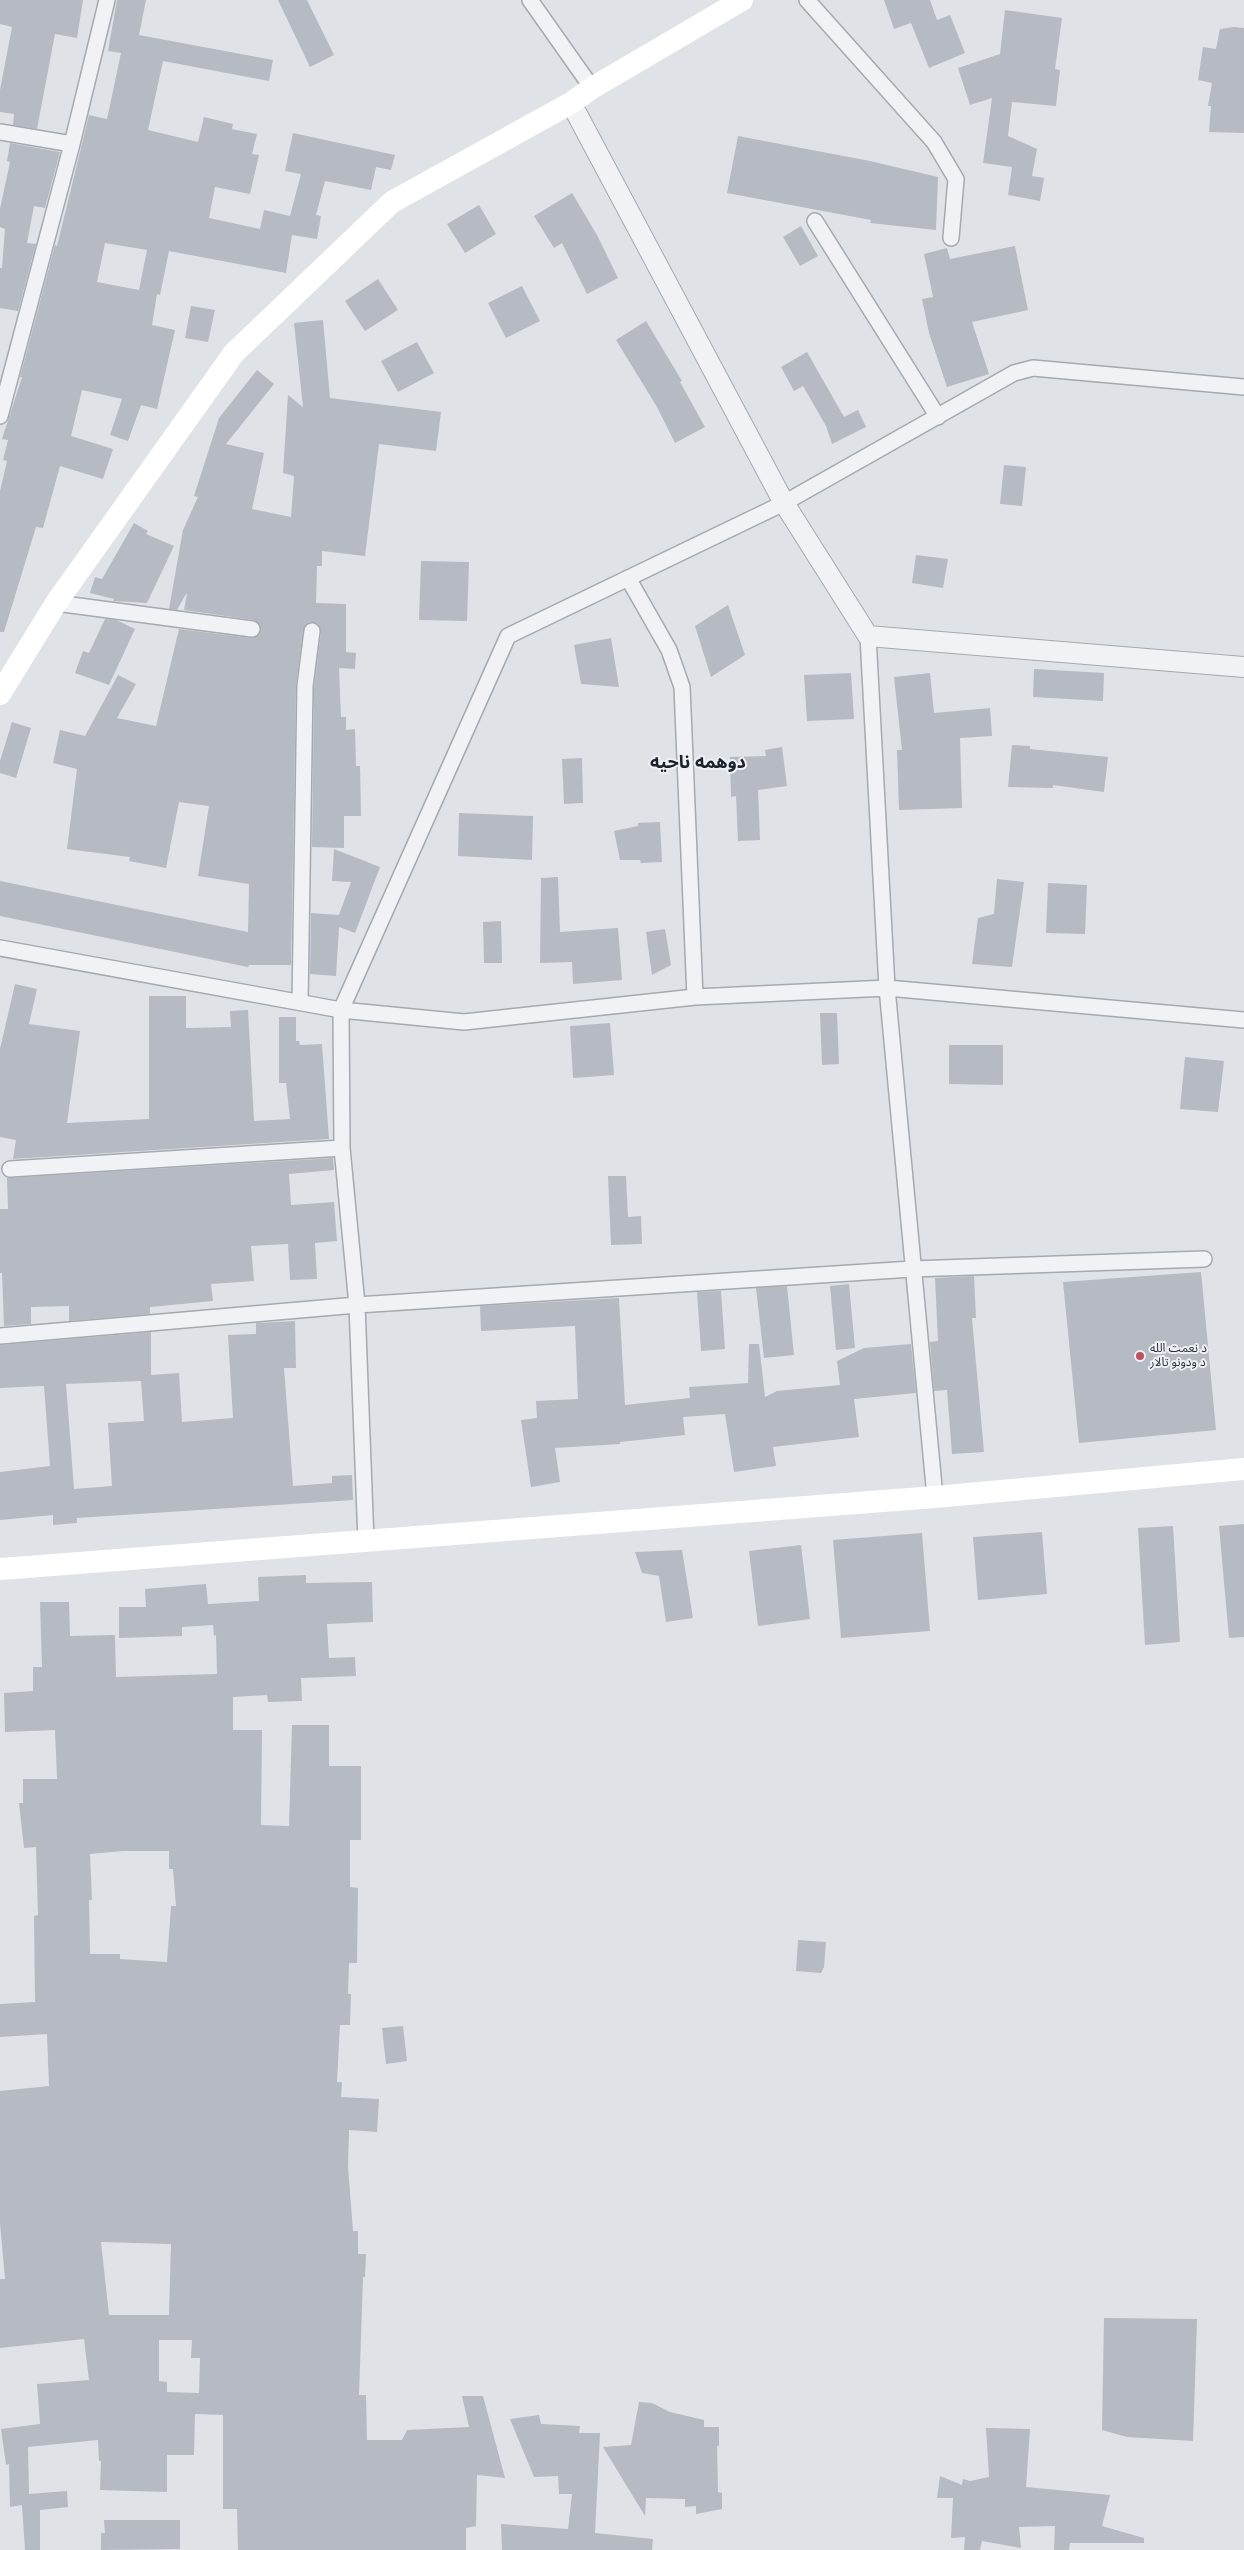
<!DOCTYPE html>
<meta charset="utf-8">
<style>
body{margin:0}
canvas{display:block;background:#dfe2e7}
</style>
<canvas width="1244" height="2550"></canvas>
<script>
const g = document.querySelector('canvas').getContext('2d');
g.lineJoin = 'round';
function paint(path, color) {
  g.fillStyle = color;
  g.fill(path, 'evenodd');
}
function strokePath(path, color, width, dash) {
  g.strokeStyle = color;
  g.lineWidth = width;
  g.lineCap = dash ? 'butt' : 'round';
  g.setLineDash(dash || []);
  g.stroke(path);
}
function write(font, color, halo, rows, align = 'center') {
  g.font = font + ' "Noto Sans","Noto Sans Arabic",sans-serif';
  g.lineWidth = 4;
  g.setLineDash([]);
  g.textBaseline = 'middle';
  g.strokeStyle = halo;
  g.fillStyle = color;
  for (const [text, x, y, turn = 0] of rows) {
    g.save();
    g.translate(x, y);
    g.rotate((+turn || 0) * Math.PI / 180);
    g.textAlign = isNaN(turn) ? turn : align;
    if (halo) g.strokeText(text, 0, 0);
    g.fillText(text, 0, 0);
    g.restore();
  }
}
const building = new Path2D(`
 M 0,0 L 83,0 L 77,38 L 55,34 L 37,129 L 13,125 L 14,114 L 0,112 L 0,90 L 12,27 L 0,24 Z
 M 117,0 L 146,0 L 139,35 L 273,60 L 269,81 L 163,61 L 148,130 L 198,142 L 204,117 L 233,124 L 232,129 L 257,134 L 252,154 L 259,155 L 250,194 L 215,187 L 209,218 L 260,229 L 264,210 L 290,216 L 301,174 L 285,171 L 293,133 L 395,155 L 391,170 L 376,167 L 371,190 L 325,181 L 316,215 L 321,216 L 317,239 L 292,235 L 286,273 L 169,251 L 160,295 L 157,294 L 152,325 L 175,330 L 157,409 L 141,405 L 128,441 L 110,435 L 122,399 L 82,390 L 71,436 L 113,449 L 103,479 L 60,466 L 43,528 L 36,527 L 4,632 L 0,632 L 0,491 L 7,461 L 3,460 L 8,440 L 2,439 L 22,377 L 20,377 L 55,245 L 57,246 L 89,115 L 107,119 L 121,53 L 108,51 ZM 105,243 L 147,250 L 139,290 L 97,282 Z
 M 278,0 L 307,0 L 334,55 L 310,67 Z
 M 884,0 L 930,0 L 937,20 L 950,15 L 965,53 L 929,68 L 911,23 L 894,29 Z
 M 1005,10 L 1062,18 L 1055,69 L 1060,70 L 1056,106 L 1012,102 L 1008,136 L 1037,149 L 1032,176 L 1044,178 L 1040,201 L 1008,195 L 1012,167 L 983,163 L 992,98 L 970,105 L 958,68 L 1000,54 Z
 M 1234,27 L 1244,28 L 1244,133 L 1209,132 L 1211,106 L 1208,106 L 1212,83 L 1198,80 L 1203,47 L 1216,49 L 1220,29 Z
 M 738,136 L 870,161 L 938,177 L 936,230 L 870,223 L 871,220 L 727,193 Z
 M 10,143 L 60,152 L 45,208 L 34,206 L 27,243 L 36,244 L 18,311 L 0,308 L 0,268 L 2,268 L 5,229 L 0,227 L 0,209 L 10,162 L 7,161 Z
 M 572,193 L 597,235 L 618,278 L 587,294 L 562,243 L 554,248 L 534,216 Z
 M 479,205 L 496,234 L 465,253 L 447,224 Z
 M 801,226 L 818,256 L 800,266 L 783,237 Z
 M 1015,246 L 1028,310 L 972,322 L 989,374 L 947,387 L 929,333 L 922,299 L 933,297 L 924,254 L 947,248 L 950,259 Z
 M 378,279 L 398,310 L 365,331 L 345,301 Z
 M 522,286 L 540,321 L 506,338 L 488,303 Z
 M 191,306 L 215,310 L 208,342 L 185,338 Z
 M 323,320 L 330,398 L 441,412 L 436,451 L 379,444 L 365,556 L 322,551 L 322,566 L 317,566 L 316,603 L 346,604 L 346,652 L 356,653 L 355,669 L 339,668 L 341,717 L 346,717 L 346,730 L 355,729 L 356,766 L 360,766 L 361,816 L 344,816 L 344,848 L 312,847 L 314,687 L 321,632 L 318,624 L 309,622 L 303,630 L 296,686 L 291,965 L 249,965 L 248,967 L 0,916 L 0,881 L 248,932 L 249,884 L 198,876 L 209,806 L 179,802 L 166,868 L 129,861 L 130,857 L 67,849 L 77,769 L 53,763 L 60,730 L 85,736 L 118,675 L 136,684 L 117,718 L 156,726 L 179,629 L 251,638 L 260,634 L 260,625 L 254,620 L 184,610 L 187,594 L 186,594 L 177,610 L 169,609 L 183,530 L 198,497 L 194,496 L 219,418 L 257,370 L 274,384 L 226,444 L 264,453 L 252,509 L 291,517 L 294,476 L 283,473 L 288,395 L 303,407 L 294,323 Z
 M 646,321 L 682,381 L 680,382 L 705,427 L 675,443 L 657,407 L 616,340 Z
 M 417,342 L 434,373 L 398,392 L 381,361 Z
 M 807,352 L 844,417 L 858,410 L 866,427 L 832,444 L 826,426 L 803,386 L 794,391 L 781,367 Z
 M 1004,465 L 1026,467 L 1022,506 L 1000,504 Z
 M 134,523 L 148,531 L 146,534 L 174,546 L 147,603 L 113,601 L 114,599 L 90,593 L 95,577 L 102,579 Z
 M 916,555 L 948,559 L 943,588 L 912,583 Z
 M 421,561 L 469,562 L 467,621 L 419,620 Z
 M 728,605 L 745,655 L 711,677 L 695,626 Z
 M 105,619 L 116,620 L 135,629 L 109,685 L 75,673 L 83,651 L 89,653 Z
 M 611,638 L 619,687 L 581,684 L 574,645 Z
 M 1034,669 L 1104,673 L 1103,701 L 1033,697 Z
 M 851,673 L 854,719 L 807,721 L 804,675 Z
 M 930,673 L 934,713 L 990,708 L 992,736 L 960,738 L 962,808 L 899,810 L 897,750 L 902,750 L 894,677 Z
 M 12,722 L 31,728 L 16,778 L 0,773 L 0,761 Z
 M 1012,745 L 1030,746 L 1030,749 L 1108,757 L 1104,792 L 1053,785 L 1053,788 L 1008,787 Z
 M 782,747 L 787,786 L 758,790 L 760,840 L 738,841 L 736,796 L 731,797 L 730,757 L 766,756 L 765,750 Z
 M 582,758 L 583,803 L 564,804 L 562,759 Z
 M 459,813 L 533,816 L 532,860 L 458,856 Z
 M 660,822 L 662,862 L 641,863 L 640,860 L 620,860 L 614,831 L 638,826 L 638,823 Z
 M 334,849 L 380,867 L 355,933 L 339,927 L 336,976 L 310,974 L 311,913 L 339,915 L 351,882 L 332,881 Z
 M 558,877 L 560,932 L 618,928 L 622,980 L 573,984 L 572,962 L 540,963 L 541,878 Z
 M 997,879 L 1024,882 L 1012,967 L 972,964 L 978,918 L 994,914 Z
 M 1048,883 L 1087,885 L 1085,934 L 1046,933 Z
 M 501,921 L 502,963 L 484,963 L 483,922 Z
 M 665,929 L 671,965 L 652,975 L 646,932 Z
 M 15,984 L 37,989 L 29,1024 L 80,1031 L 67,1123 L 149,1119 L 149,996 L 186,996 L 186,1028 L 231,1027 L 230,1011 L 248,1010 L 254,1121 L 290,1119 L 286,1083 L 279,1083 L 279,1017 L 296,1017 L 296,1041 L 299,1041 L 300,1045 L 322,1044 L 329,1139 L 13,1159 L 16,1140 L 0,1137 L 0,1049 Z
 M 820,1013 L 837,1013 L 839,1064 L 822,1065 Z
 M 610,1023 L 614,1075 L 573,1078 L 570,1026 Z
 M 949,1045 L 1003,1045 L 1003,1085 L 949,1084 Z
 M 1185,1057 L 1224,1061 L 1218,1112 L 1180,1109 Z
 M 333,1158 L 334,1170 L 289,1174 L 291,1205 L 334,1202 L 337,1241 L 315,1243 L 317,1279 L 290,1280 L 288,1244 L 251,1246 L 254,1281 L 211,1284 L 213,1301 L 150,1307 L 150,1314 L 69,1321 L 69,1306 L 31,1307 L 31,1324 L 4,1326 L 2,1273 L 0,1273 L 0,1209 L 8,1209 L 7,1178 Z
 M 608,1176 L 626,1176 L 628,1217 L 641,1216 L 642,1244 L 611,1245 Z
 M 1201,1272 L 1216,1430 L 1079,1443 L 1063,1282 Z
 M 974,1276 L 976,1318 L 972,1318 L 984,1452 L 952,1454 L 947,1390 L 934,1391 L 930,1342 L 938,1341 L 935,1278 Z
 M 849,1284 L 855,1348 L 836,1350 L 830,1286 Z
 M 787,1286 L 794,1355 L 764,1358 L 756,1288 Z
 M 721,1291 L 725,1349 L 701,1351 L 697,1292 Z
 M 619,1298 L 625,1405 L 690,1398 L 689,1387 L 748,1383 L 749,1344 L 759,1344 L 765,1397 L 777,1391 L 840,1385 L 837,1361 L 864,1348 L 911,1344 L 916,1393 L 854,1399 L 859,1437 L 773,1447 L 776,1466 L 734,1472 L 725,1414 L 683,1417 L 685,1435 L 620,1442 L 620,1444 L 555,1448 L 560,1482 L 531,1487 L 521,1420 L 537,1418 L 536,1401 L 578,1399 L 575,1326 L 481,1331 L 480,1306 Z
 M 295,1321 L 296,1368 L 284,1368 L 293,1486 L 332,1483 L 332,1476 L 352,1475 L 353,1500 L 77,1518 L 77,1523 L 53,1525 L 53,1515 L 0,1520 L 0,1472 L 50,1466 L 44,1386 L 0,1388 L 0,1345 L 151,1332 L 151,1375 L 179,1373 L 182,1422 L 233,1418 L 228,1335 L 256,1334 L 256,1323 ZM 141,1381 L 144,1421 L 108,1423 L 112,1486 L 74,1489 L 66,1384 Z
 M 1244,1524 L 1244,1637 L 1229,1638 L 1219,1526 Z
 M 1173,1526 L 1180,1642 L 1145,1645 L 1138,1528 Z
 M 1042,1532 L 1047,1594 L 978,1600 L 973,1537 Z
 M 922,1533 L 930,1631 L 841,1638 L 833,1540 Z
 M 801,1545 L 810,1619 L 758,1626 L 749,1551 Z
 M 682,1550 L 693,1618 L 666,1622 L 659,1576 L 642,1573 L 635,1552 Z
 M 306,1575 L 306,1583 L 372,1582 L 373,1622 L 327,1624 L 329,1658 L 355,1657 L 356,1676 L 301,1678 L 302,1701 L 268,1702 L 267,1695 L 233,1697 L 233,1730 L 262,1730 L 261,1825 L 289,1826 L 292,1725 L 329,1725 L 329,1766 L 361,1766 L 361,1840 L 350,1840 L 350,1887 L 358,1888 L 357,1963 L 349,1963 L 348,1994 L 351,1994 L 350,2025 L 340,2025 L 337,2082 L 342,2082 L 341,2097 L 379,2099 L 377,2132 L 349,2130 L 348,2167 L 353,2231 L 358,2231 L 358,2254 L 366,2254 L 365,2277 L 363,2277 L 359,2395 L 366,2395 L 367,2440 L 402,2440 L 407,2430 L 469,2427 L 462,2396 L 483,2396 L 505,2478 L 477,2475 L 476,2526 L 466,2528 L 466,2550 L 238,2550 L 237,2509 L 223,2509 L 223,2415 L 195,2414 L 194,2455 L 167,2455 L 167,2492 L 100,2490 L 101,2461 L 99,2461 L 98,2440 L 28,2447 L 29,2494 L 67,2491 L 68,2507 L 40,2510 L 40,2550 L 25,2550 L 22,2505 L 10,2507 L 9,2464 L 6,2465 L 1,2429 L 40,2424 L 37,2384 L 89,2380 L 84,2339 L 0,2348 L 0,2279 L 5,2279 L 0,2223 L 0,2091 L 49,2086 L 47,2034 L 0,2037 L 0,2004 L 35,2002 L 34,1916 L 38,1915 L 36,1847 L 24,1848 L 19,1803 L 23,1803 L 23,1779 L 57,1779 L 55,1730 L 5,1732 L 4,1693 L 33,1691 L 33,1667 L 42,1667 L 40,1602 L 69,1602 L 70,1636 L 115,1635 L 116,1677 L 217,1674 L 216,1635 L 214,1636 L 213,1625 L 182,1627 L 182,1636 L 119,1638 L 119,1607 L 146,1607 L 145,1589 L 206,1584 L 208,1604 L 259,1601 L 258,1577 ZM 123,1851 L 169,1851 L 169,1869 L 173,1869 L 176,1906 L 171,1906 L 167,1962 L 120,1959 L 120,1954 L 90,1954 L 89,1900 L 92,1900 L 90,1854 ZM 101,2242 L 171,2244 L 169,2315 L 109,2315 ZM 159,2340 L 192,2340 L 191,2358 L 200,2358 L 199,2393 L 167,2392 L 167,2382 L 159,2381 Z
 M 798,1940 L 826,1942 L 824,1967 L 821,1973 L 796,1971 Z
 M 403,2026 L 407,2061 L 386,2064 L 382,2028 Z
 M 1104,2318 L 1197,2319 L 1193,2441 L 1127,2437 L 1102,2430 Z
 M 639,2402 L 652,2403 L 670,2412 L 704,2420 L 704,2427 L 719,2427 L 719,2446 L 717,2446 L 718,2492 L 722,2493 L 722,2509 L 696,2514 L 696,2506 L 685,2507 L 685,2499 L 646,2498 L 645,2516 L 603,2447 L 631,2445 Z
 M 539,2415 L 541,2424 L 580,2426 L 579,2433 L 600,2433 L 595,2533 L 653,2539 L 652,2550 L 502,2550 L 501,2524 L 568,2529 L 572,2494 L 559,2494 L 558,2476 L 534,2477 L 510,2419 Z
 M 986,2428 L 1030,2429 L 1026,2487 L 1110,2495 L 1102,2526 L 1144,2538 L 1144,2543 L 1070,2543 L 1069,2550 L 1054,2550 L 1055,2526 L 1019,2527 L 1021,2548 L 982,2541 L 980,2550 L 964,2550 L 965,2537 L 951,2538 L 953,2498 L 937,2498 L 940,2476 L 962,2485 L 963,2479 L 970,2481 L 989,2477 Z
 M 104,2520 L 180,2520 L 180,2549 L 101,2550 L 101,2533 L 105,2533 Z`);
const minor = new Path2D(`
 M 530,0 L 592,88
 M 807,0 L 934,142 L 956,179 L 951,238
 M 0,132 L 72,144
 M 815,221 L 938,417
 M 0,416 L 72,144 L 107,0
 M 628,578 L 669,650 L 682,687 L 695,997
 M 56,603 L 252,629
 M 868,636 L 887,988 L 935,1497
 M 0,948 L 341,1010 L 464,1022 L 695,997 L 887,988 L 1244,1020
 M 300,1002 L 305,686 L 312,631
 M 10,1169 L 342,1148
 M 0,1336 L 357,1305 L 912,1269 L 1204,1259
 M 366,1542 L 357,1305 L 342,1148 L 341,1010 L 508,636 L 784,503 L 1014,373 L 1033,368 L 1244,387`);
const tertiary = new Path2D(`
 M 571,103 L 784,503 L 868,636 L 1244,667`);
const secondary = new Path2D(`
 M 0,694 L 56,603 L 234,353 L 392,202 L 571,103 L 592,88 L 742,0
 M 0,1569 L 935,1497 L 1244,1469`);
const markers = [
 [1140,1356,5,"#c14f5e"]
];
const poiNames = [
 ["د نعمت الله",1150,1349],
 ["د ودونو تالار",1150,1363]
];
const districtNames = [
 ["دوهمه ناحیه",698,763]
];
paint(building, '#b6bbc3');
strokePath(minor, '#a5a9b0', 18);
strokePath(tertiary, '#a5a9b0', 22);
strokePath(minor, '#f1f2f5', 15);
strokePath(tertiary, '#f1f2f5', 20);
strokePath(secondary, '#fff', 22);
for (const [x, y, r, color] of markers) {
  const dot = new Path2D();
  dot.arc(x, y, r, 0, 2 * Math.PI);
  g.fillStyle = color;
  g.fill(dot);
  strokePath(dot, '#eef1f4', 2);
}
write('12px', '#29303c', '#eef1f4', poiNames, 'left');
write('bold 18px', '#1b212d', '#eef1f4', districtNames);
</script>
